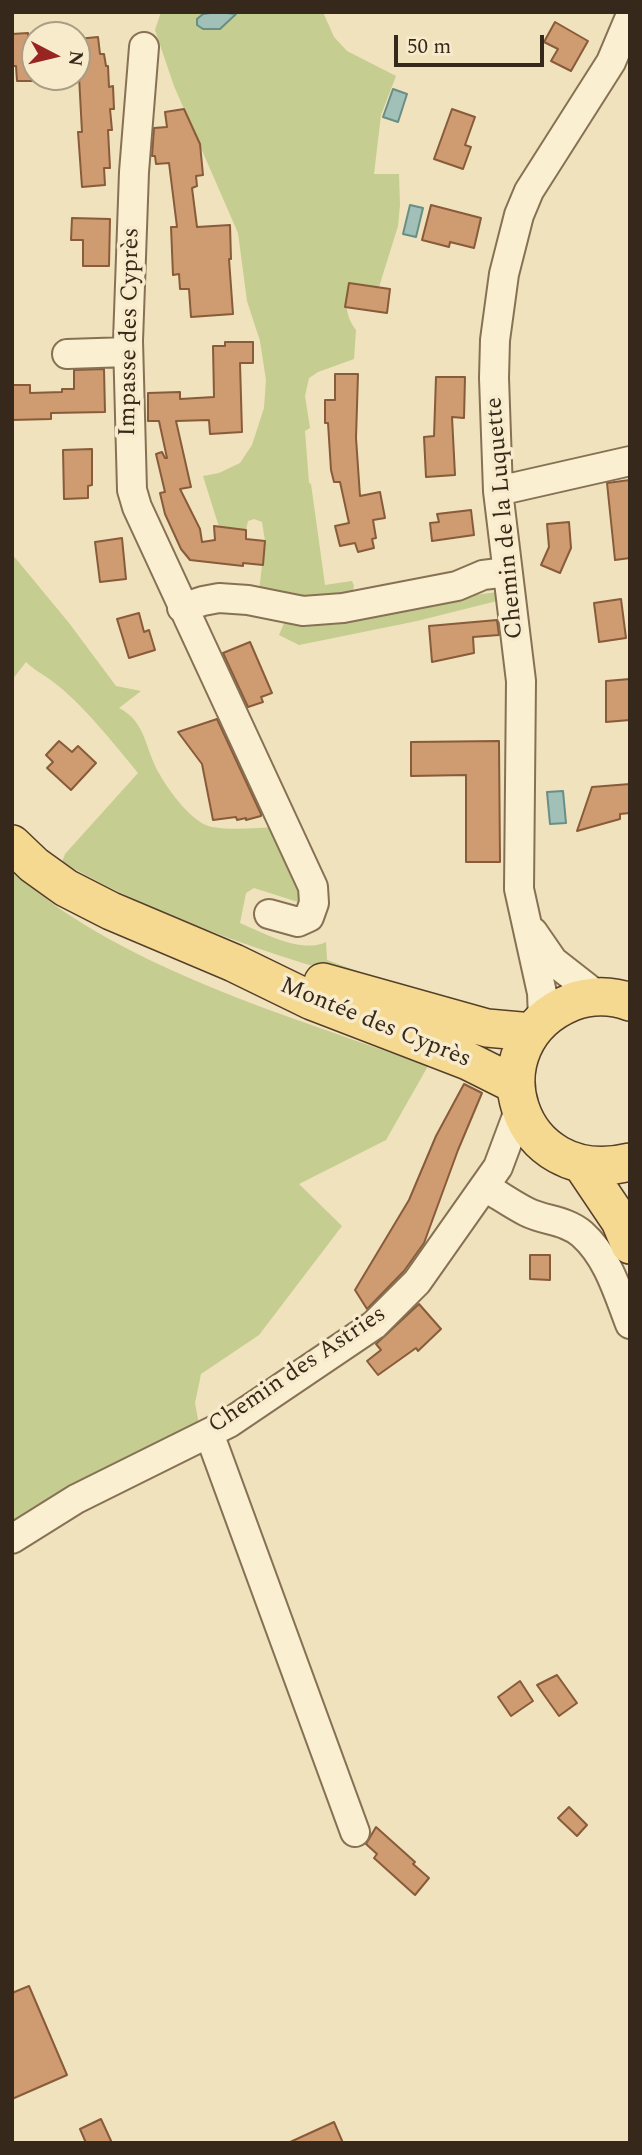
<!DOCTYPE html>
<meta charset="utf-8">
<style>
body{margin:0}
#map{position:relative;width:642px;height:2155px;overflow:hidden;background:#efe2bc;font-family:Spectral,serif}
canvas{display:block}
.frame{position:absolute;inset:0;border:14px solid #36291b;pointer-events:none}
.north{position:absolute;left:21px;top:21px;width:70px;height:70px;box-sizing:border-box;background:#f7ebcc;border:2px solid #aa9d85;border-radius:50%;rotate:97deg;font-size:19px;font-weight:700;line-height:28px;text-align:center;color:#36291b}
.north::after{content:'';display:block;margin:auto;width:24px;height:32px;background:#992523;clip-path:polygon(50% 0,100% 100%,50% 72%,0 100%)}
.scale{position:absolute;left:394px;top:35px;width:150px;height:32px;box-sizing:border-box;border:4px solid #36291b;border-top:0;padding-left:9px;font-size:21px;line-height:24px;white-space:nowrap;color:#36291b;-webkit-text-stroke:5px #f7ebcc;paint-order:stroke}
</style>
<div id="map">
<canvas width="642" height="2155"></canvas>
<div class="frame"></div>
<div class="north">N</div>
<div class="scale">50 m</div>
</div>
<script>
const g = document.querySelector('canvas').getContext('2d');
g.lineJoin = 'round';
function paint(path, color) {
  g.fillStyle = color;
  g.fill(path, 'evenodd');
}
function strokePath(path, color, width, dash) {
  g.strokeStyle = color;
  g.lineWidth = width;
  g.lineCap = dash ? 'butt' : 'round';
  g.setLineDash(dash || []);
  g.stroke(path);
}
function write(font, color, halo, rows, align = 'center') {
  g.font = font + ' Spectral,serif';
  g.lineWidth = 7;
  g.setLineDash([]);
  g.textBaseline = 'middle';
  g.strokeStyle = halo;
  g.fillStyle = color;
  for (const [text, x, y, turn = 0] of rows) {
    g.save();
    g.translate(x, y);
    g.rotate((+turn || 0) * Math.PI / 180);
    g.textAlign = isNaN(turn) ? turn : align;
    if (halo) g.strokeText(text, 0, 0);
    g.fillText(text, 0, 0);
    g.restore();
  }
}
const green = new Path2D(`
 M 161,12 L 323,12 L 334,37 L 347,51 L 396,76 L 381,115 L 374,174 L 399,174 L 400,205 L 398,226 L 379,287 L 349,283 C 346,302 344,314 356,330 L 354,359 L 318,372 L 309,378 L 305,396 L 310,428 L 305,431 L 309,483 L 311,484 L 325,585 L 352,581 L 354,586 L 351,597 L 314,602 L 259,591 L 265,541 L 262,522 L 254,519 L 248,521 L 246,530 L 219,527 L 203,476 L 219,473 L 240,463 L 252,445 L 264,408 L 266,380 L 260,341 L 247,301 L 238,233 L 174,86 L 155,30 Z
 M 12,554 L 69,623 L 116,686 L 141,691 L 119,708 C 147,722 145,751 160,775 C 169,791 193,824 212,827 C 234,831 260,827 282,827 L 305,895 L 298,902 L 254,888 L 246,893 L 240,923 C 263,933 302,954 326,942 L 327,960 L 450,1005 C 317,969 182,931 62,862 L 65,854 L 138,773 C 115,745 81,702 52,681 C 43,674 34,670 26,662 L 12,680 Z
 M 497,592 L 501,600 L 417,621 L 299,645 L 279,635 L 285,621 Z
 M 12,869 C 30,884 47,901 66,913 C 174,984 307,1022 428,1066 L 386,1140 L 299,1184 L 342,1226 L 259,1335 L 201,1374 L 195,1403 L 200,1430 L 12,1531 Z`);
const water = new Path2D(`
 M 217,12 L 236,14 L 220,29 L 203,29 L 197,25 L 197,19 L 203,14 Z
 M 393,89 L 407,94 L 398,122 L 383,117 Z
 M 410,205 L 423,208 L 416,237 L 403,234 Z
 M 563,791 L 566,823 L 550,824 L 547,792 Z`);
const building = new Path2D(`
 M 555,22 L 588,41 L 571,71 L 551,61 L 558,49 L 544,42 Z
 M 28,33 L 29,47 L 32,47 L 35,81 L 17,81 L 16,66 L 12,66 L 12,34 Z
 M 98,37 L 100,54 L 104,54 L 106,66 L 108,66 L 109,87 L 113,86 L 114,109 L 110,109 L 112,130 L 108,130 L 110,168 L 104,168 L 105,185 L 82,187 L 78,132 L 82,132 L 77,39 Z
 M 184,109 L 200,144 L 203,175 L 196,176 L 197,186 L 192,188 L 197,227 L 230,225 L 231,259 L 229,259 L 233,314 L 191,317 L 189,289 L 180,289 L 179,274 L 173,275 L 171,227 L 177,227 L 169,163 L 156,164 L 155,156 L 152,156 L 154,128 L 167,127 L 165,112 Z
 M 452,109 L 475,117 L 465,145 L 471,147 L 463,169 L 434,159 Z
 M 431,205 L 481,218 L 474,248 L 450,242 L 449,247 L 422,240 Z
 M 72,218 L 110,219 L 109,266 L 83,266 L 83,240 L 71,240 Z
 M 349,283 L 390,289 L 387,313 L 345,307 Z
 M 225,342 L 253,342 L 253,363 L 240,363 L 242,432 L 210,434 L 209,420 L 176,421 L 191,487 L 180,489 L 200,529 L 202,542 L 215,540 L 214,526 L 246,530 L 246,539 L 265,541 L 263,565 L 243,563 L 243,566 L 190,560 L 181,549 L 165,514 L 160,493 L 165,492 L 156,454 L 162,452 L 165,458 L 167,458 L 159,421 L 148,421 L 148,393 L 180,392 L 180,399 L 214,397 L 213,346 L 225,346 Z
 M 104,369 L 105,412 L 51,413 L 51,419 L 12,420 L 12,385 L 30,385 L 30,393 L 62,392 L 62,389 L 74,389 L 74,370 Z
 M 335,374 L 358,374 L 356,438 L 360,496 L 380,492 L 385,518 L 373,520 L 376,538 L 372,539 L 374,548 L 358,552 L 355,543 L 340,546 L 335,526 L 349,523 L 340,482 L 334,482 L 331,470 L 328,423 L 325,423 L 325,400 L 335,400 Z
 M 436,377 L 465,377 L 464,418 L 452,417 L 455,475 L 426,477 L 424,437 L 434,436 Z
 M 92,449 L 92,485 L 88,486 L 88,498 L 64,499 L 63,450 Z
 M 630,480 L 630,558 L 615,560 L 607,483 Z
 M 471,510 L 474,535 L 432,541 L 430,523 L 439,522 L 437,514 Z
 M 569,522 L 571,548 L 560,573 L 541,565 L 549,547 L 547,524 Z
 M 122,538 L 126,579 L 100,582 L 95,542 Z
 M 621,599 L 626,638 L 599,642 L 594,603 Z
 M 139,613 L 144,632 L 149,630 L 155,650 L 129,658 L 117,619 Z
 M 497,620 L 499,635 L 473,637 L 474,653 L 432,662 L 429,626 Z
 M 250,642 L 272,693 L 261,697 L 263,702 L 248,707 L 223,653 Z
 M 630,679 L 630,720 L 606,722 L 606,681 Z
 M 217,719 L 261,814 L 261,816 L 246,820 L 246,818 L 237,820 L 236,817 L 213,820 L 202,764 L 178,732 Z
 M 59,741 L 72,752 L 78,746 L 96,763 L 71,790 L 47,768 L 53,762 L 46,755 Z
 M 499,741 L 500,862 L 466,862 L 466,775 L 411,776 L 411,742 Z
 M 630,784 L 630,813 L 620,814 L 620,819 L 577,831 L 592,787 Z
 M 464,1084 L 482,1093 L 458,1150 L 424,1243 L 404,1271 L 367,1309 L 355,1290 L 409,1200 L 436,1136 Z
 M 530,1255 L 550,1255 L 550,1280 L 530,1279 Z
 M 419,1304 L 441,1329 L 418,1351 L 416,1348 L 378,1375 L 367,1361 L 381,1350 L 376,1344 Z
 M 557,1675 L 577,1703 L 559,1716 L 537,1685 Z
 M 520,1681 L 533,1701 L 511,1716 L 498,1697 Z
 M 569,1807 L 587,1825 L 577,1836 L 558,1818 Z
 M 376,1827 L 415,1862 L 413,1864 L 429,1878 L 415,1895 L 374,1858 L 377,1854 L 366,1844 Z
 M 29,1986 L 67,2075 L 12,2099 L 12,1993 Z
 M 101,2119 L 112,2143 L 86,2143 L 80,2129 Z
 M 334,2122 L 343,2143 L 288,2143 Z`);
const minor = new Path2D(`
 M 144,47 L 134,172 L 128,341 L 132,490 L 137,507 L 313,887 L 314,903 L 309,917 L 298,922 L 269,914
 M 67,354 L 128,352
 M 498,491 L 630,461
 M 182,608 L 203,601 L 219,598 L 248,600 L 303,611 L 343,608 L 457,586 L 483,575 L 507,572
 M 533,932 L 553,961 L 599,997
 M 543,1019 L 542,993 L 519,889 L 521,681 L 498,491 L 494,378 L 495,340 L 504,274 L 519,215 L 529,191 L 611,62 L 630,17
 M 485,1187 C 499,1195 513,1205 527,1212 C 545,1221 566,1220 582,1234 C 608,1257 618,1293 630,1324
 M 209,1433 L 355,1832
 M 12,1539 L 76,1499 L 229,1423 L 374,1325 L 417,1282 L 498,1167 L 520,1108`);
const major = new Path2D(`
 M 12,844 L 34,865 L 66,888 L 111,911 L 234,963 L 312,1001 L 468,1061 L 516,1085
 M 323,982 L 487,1028 L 532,1032
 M 630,1002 C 612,995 590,995 572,1002 C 472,1043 515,1190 630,1162
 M 583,1166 L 620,1221 L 630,1245`);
const streetNames = [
 ["Impasse des Cyprès",131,332,-89],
 ["Chemin de la Luquette",506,518,-95],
 ["Montée des Cyprès",375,1024,22],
 ["Chemin des Astries",298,1371,-34]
];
paint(green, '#c5cd90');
paint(water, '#a1c0b8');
strokePath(water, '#688e85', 2);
paint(building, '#cf9b71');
strokePath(building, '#885b3a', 2);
strokePath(minor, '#877155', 32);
strokePath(major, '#553f2a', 40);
strokePath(minor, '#faefd0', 28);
strokePath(major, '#f5d991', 37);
write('24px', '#36291b', '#f7ebcc', streetNames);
</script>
